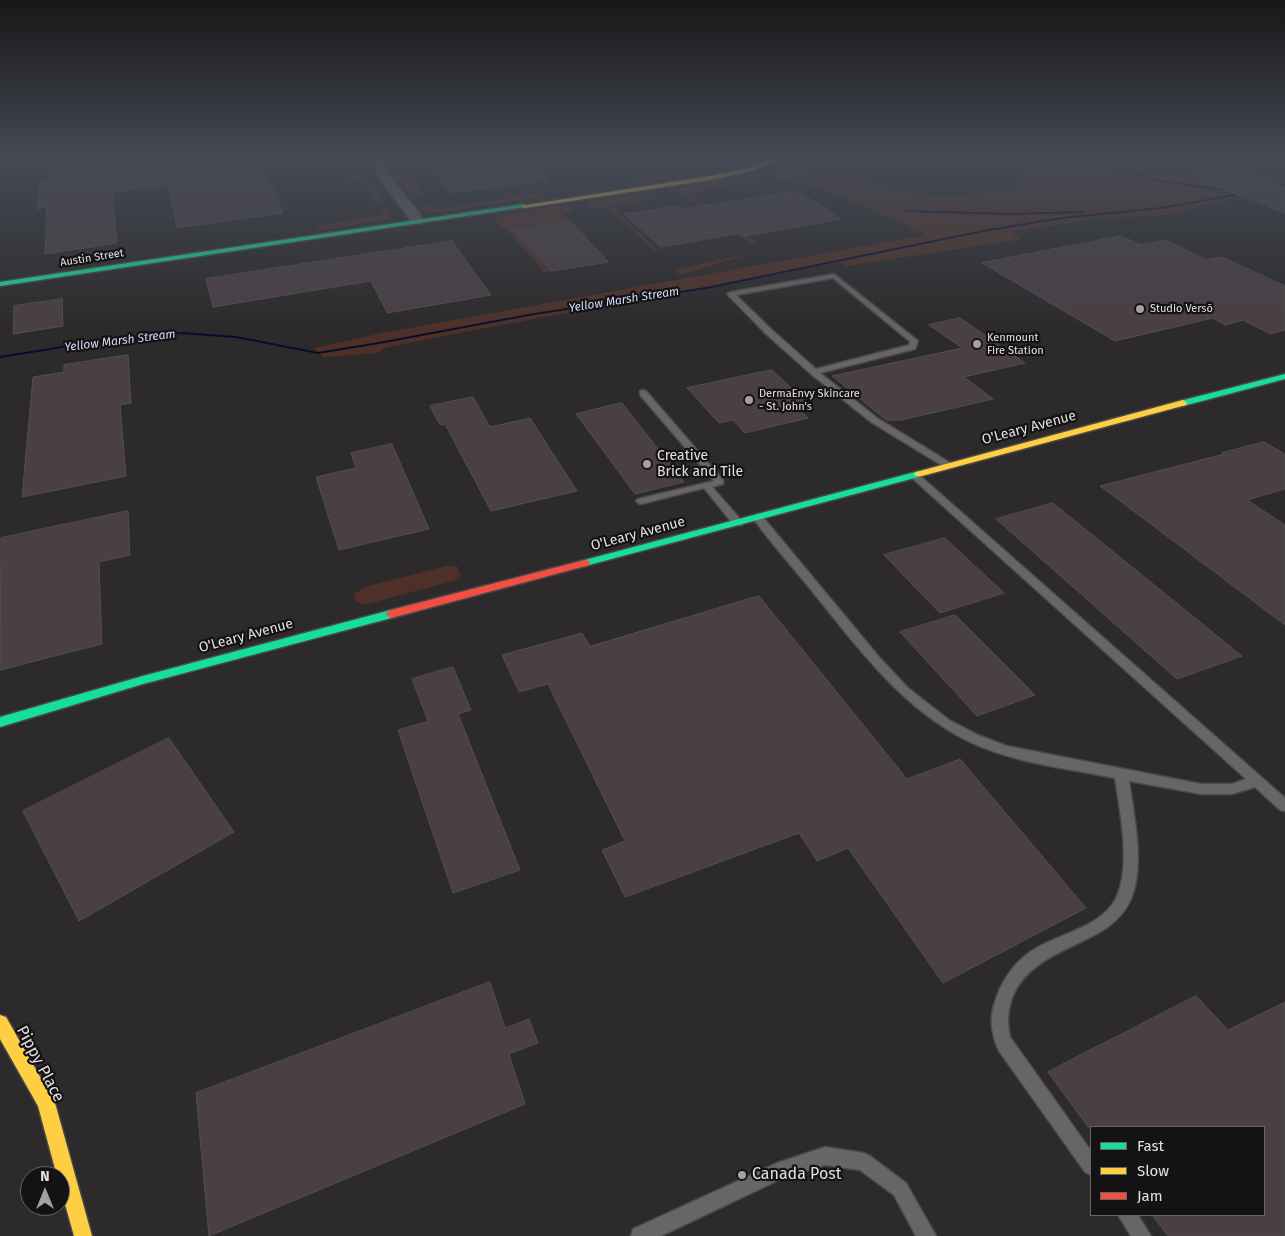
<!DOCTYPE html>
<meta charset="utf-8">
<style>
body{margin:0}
#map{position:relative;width:1285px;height:1236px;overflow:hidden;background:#2c2a2b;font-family:"Fira Sans",sans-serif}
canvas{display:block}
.legend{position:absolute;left:1090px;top:1126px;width:175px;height:90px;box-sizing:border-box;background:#141214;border:1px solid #676566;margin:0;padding:6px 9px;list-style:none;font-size:15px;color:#e3e1e2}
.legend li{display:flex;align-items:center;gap:10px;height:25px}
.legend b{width:25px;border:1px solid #676566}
.north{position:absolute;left:20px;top:1166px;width:50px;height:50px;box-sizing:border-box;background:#141214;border:1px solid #676566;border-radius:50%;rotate:0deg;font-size:14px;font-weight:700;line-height:20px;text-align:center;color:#e3e1e2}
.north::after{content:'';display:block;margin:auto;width:18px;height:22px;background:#a3a1a2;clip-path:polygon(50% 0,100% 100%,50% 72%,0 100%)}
</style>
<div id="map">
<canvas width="1285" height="1236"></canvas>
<ul class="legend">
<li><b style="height:6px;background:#16e098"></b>Fast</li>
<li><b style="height:6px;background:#ffcf43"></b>Slow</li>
<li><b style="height:6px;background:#f24e42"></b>Jam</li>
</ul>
<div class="north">N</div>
</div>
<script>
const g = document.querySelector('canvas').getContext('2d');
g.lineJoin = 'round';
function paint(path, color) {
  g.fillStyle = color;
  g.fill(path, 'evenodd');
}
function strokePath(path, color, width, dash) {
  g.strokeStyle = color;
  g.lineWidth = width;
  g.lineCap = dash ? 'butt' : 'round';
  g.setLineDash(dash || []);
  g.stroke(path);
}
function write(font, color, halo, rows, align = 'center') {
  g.font = font + ' "Fira Sans",sans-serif';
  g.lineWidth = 4.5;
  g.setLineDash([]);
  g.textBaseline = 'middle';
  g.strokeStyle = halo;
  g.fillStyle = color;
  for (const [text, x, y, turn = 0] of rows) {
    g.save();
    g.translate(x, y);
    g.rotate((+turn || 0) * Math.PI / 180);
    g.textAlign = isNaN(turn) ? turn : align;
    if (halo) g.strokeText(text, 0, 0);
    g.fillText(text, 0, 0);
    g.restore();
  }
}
const green = new Path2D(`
 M 389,158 L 407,158 L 395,160 L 403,172 L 432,167 L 435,171 L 412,174 L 423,191 L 422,194 L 412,198 C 403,187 388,174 389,158 Z
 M 721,158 L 759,158 L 733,166 L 717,164 L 716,162 L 723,160 Z
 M 1028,158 L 1109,158 L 1178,177 L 1227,181 L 1285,173 L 1285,187 L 1245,195 L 1167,215 L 1103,218 L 1011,232 L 1022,239 L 847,266 L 840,262 C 688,293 536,316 385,348 L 378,353 L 324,357 L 314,348 L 387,332 L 926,235 L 850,200 L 825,191 L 762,174 L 793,163 L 803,168 L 855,175 L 863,181 L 891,188 L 886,189 L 948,197 L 1015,188 Z
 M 694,165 L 702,165 L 710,170 L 643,182 L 628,180 L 658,176 L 652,171 L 658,170 L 662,173 L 695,168 Z
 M 361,173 L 365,174 L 382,200 L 381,202 L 377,203 L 360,178 L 277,190 L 348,179 L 346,175 Z
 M 739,177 L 753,180 L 759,184 L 751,186 L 745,182 L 689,192 L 757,243 L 751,244 L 681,192 L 671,194 L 667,190 Z
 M 538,193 L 545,196 L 436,213 L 424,213 L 418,207 L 431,204 L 435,209 Z
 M 641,194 L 651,195 L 655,198 L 611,206 L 659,251 L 655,251 L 607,207 L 595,209 L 586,206 L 589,202 Z
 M 564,205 L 574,208 L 574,211 L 563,214 L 571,222 L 516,231 L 551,271 L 544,272 L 509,232 L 494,221 L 495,218 L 500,215 Z
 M 380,208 L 386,208 L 390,211 L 391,216 L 387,219 L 319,231 L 317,226 L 383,215 Z
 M 755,252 L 680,275 L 675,270 Z
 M 446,566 L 457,566 L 461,576 L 457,580 L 371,603 L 361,604 L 355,600 L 354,594 L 368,586 Z`);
const stream = new Path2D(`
 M 1070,158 L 1077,158 L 1161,180 L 1235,191 L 1233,192 L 1161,182 Z
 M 1285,183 L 1285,185 L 1271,189 L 1269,188 Z
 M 1245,192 L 1246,192 L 1246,194 L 1162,209 L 1062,219 L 983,232 L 706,289 L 534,315 L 379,344 L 318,354 L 236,338 L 181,334 L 100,342 L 0,358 L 0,356 L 100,340 L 181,332 L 236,336 L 318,352 L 379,342 L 534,313 L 706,287 L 983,230 L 1062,217 L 1162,207 Z
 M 906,210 L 1010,213 L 1082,211 L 1084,212 L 1082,213 L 1010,215 L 907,212 L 905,211 Z`);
const building = new Path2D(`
 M 50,158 L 97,158 L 98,164 L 146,158 L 260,158 L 283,213 L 177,228 L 168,185 L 112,192 L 117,243 L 45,254 L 47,207 L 37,209 L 40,181 L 49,180 Z
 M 424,158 L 497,158 L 500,162 L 527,159 L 549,180 L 452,193 Z
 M 1183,158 L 1272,158 L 1273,167 L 1251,171 L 1285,189 L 1285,213 L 1197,179 Z
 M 798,191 L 841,219 L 744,236 L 741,233 L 661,247 L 624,214 L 677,206 L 681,209 Z
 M 571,222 L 609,262 L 551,271 L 515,231 Z
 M 1121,236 L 1141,245 L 1165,240 L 1207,260 L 1222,257 L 1285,286 L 1285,330 L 1270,334 L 1243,320 L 1225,325 L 1213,318 L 1115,341 L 982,263 Z
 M 452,241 L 491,295 L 387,313 L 371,281 L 213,307 L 206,279 Z
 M 62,299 L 63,326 L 13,334 L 14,306 Z
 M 960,318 L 1025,363 L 964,377 L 993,399 L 901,420 L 886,420 L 832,376 L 962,348 L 929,325 Z
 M 128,355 L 131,403 L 120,405 L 126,476 L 22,497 L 33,377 L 64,372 L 64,365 Z
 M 772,370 L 809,405 L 797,408 L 808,418 L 745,433 L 733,420 L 719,423 L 687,388 Z
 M 473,397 L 490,427 L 530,418 L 577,491 L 491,511 L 445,424 L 440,425 L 430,406 Z
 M 622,403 L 684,482 L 635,494 L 576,414 Z
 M 1264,442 L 1285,454 L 1285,489 L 1247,500 L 1285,525 L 1285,625 L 1100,486 L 1224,454 L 1222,453 Z
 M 392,444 L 429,529 L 339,550 L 316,477 L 356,468 L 351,453 Z
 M 1053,503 L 1242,656 L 1177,679 L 996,519 Z
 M 128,511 L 130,555 L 99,562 L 102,644 L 0,670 L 1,538 Z
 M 945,538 L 1004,593 L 940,613 L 884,555 Z
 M 759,596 L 907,779 L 960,759 L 1086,908 L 943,983 L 848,848 L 817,861 L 799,833 L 625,897 L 602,850 L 625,841 L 548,684 L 519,692 L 502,655 L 582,633 L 590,646 Z
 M 955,615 L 1035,695 L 977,716 L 900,632 Z
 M 453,667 L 471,710 L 458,714 L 520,870 L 453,893 L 398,730 L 428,721 L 412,679 Z
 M 169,738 L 234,832 L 79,921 L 23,811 Z
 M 490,982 L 505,1028 L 529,1019 L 538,1043 L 509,1054 L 525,1104 L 209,1236 L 196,1093 Z
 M 1196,996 L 1228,1030 L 1285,1002 L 1285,1236 L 1168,1236 L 1152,1215 L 1264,1215 L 1264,1127 L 1088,1127 L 1048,1072 Z`);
const lane = new Path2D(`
 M 834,274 L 918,341 L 915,349 L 820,373 L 877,418 L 952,464 L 952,468 L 946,468 L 871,422 L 811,374 L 766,334 L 727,294 L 731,292 ZM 833,278 L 907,339 L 910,341 L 909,345 L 816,369 L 772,330 L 736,295 Z
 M 643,390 L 646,391 L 723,480 L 723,484 L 712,487 L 742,521 L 743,523 L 742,525 L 734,525 L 704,488 L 641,504 L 638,503 L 636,501 L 638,499 L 714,481 L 640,395 L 640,391 Z
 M 915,473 L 918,474 L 1285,798 L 1285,811 L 1280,810 L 1255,787 L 1232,794 L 1201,794 L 1129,781 C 1134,815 1145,866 1131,899 C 1110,946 1049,941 1018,986 C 1008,1002 1006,1019 1010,1037 L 1091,1151 L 1091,1175 L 1085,1172 L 999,1051 C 991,1034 989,1016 996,999 C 1003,977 1018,958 1038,947 C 1063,933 1105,925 1117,896 C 1131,864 1120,812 1115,778 C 1066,768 1013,763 968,741 C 905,710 863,654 820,601 C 798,573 774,547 753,518 L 754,516 L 762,516 L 879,657 L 908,688 L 949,720 L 978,735 L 1007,746 L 1201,784 L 1232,784 L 1246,779 L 912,478 L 910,476 Z
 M 825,1147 L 864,1153 L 870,1156 L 906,1183 L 936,1236 L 916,1236 L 894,1195 L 860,1170 L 825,1165 L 785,1177 L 661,1236 L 631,1236 L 633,1229 L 777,1163 Z
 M 1118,1215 L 1138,1215 L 1151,1236 L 1131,1236 Z`);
const street = new Path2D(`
 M 376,158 L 386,158 L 385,168 L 387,173 L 420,214 L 423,221 L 421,224 L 413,224 C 403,207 385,190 377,174 C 374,169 375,164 376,158 Z`);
const fast = new Path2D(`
 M 524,204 L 526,205 L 526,207 L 0,286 L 0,282 Z
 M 1285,374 L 1285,379 L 1183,406 L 1179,403 L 1180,401 Z
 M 919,471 L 922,472 L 922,476 L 585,566 L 580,563 L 581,561 Z
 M 391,610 L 395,611 L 397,614 L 395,617 L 143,684 L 0,727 L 0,717 L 143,676 Z`);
const slow = new Path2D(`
 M 774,158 L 782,158 L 751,171 L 710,180 L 524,208 L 521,206 L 710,176 L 747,169 Z
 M 1183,400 L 1187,403 L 1186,405 L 922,476 L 916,476 L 914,474 L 916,472 Z
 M 0,1015 L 6,1017 L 55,1103 L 92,1236 L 74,1236 L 60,1186 L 60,1176 L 57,1176 L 38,1106 L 0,1039 Z`);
const jam = new Path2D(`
 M 585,560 L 589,561 L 590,563 L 589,565 L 391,618 L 385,614 L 391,610 Z`);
const markers = [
 [1140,309,5,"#a3a1a2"],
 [977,344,5,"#a3a1a2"],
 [749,400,5,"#a3a1a2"],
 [647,464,5,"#a3a1a2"],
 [742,1175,5,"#a3a1a2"]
];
const farStreetnames = [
 ["Austin Street",92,258,-9]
];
const farPoinames = [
 ["Studio Versō",1150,309],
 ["Kenmount",987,338],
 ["Fire Station",987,351],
 ["DermaEnvy Skincare",759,394],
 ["- St. John's",759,407]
];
const farWaternames = [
 ["Yellow Marsh Stream",624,300,-9],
 ["Yellow Marsh Stream",120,341,-7]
];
const streetNames = [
 ["O'Leary Avenue",1029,428,-15],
 ["O'Leary Avenue",638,534,-15],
 ["O'Leary Avenue",246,636,-15]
];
const poiNames = [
 ["Creative",657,456],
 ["Brick and Tile",657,472]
];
const nearStreetnames = [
 ["Pippy Place",40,1064,62]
];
const nearPoinames = [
 ["Canada Post",752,1175]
];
paint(green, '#4f3028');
paint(stream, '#060e2e');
paint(building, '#4a3f43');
strokePath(building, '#514f4f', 1);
strokePath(lane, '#4a4849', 3);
strokePath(street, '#4a4849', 3);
strokePath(fast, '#4a4849', 3);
strokePath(slow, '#4a4849', 3);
strokePath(jam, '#4a4849', 3);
paint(lane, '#676566');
paint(street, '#676566');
paint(fast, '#16e098');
paint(slow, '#ffcf43');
paint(jam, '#f24e42');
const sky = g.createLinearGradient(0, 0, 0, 331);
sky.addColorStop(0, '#181718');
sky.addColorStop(0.48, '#454a55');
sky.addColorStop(1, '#454a5500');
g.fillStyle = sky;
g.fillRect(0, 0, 1285, 331);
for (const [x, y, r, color] of markers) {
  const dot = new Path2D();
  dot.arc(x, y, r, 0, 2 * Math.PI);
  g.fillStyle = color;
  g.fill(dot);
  strokePath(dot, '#141214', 2);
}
write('11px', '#e3e1e2', '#141214', farStreetnames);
write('11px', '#e3e1e2', '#141214', farPoinames, 'left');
write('italic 12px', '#d0defa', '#141214', farWaternames);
write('14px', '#e3e1e2', '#141214', streetNames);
write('14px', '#e3e1e2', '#141214', poiNames, 'left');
write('16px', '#e3e1e2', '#141214', nearStreetnames);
write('16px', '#e3e1e2', '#141214', nearPoinames, 'left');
</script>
